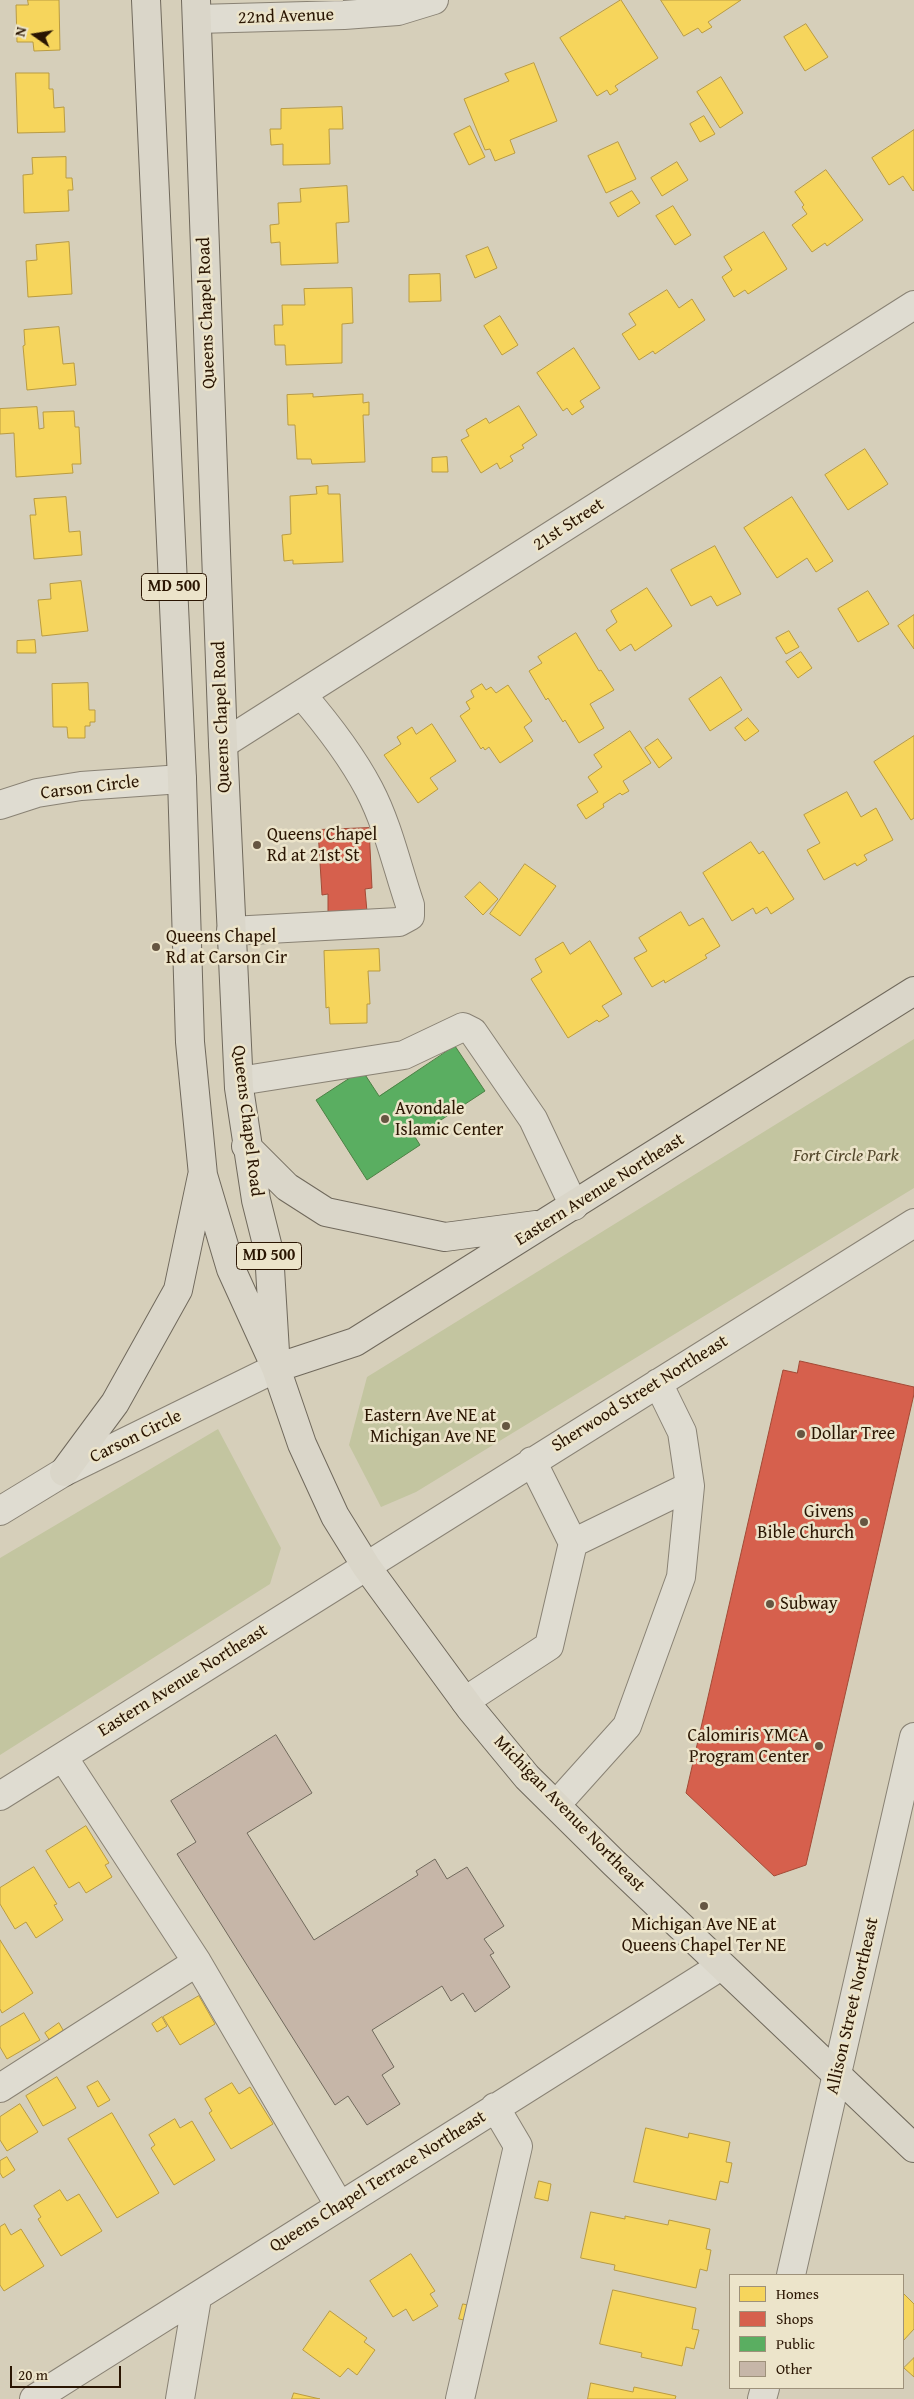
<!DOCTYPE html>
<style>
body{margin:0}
#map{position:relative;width:914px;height:2399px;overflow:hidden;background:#d6cfba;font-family:"Gentium Book Plus",serif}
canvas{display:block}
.legend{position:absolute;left:729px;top:2274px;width:175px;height:115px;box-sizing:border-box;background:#ece4ca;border:1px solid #9e917a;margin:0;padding:6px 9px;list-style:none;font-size:15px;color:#2a1502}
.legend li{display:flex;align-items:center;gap:10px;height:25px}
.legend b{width:25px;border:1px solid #9e917a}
.north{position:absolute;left:10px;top:10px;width:50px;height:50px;-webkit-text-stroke:4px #ece4ca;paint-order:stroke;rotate:283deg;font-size:14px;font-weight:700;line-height:20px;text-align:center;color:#2a1502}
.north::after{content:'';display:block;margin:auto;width:18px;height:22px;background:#2a1502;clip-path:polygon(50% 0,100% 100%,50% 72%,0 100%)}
.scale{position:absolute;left:10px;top:2366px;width:111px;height:22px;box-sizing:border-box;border:2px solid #2a1502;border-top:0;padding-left:6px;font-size:15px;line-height:18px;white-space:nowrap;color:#2a1502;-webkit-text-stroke:4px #ece4ca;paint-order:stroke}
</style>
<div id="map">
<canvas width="914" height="2399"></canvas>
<ul class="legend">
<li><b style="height:14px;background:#f6d55c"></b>Homes</li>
<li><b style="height:14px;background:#d6604d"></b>Shops</li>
<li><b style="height:14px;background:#5aae61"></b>Public</li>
<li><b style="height:14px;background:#c6b6a8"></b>Other</li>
</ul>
<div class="north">N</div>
<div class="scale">20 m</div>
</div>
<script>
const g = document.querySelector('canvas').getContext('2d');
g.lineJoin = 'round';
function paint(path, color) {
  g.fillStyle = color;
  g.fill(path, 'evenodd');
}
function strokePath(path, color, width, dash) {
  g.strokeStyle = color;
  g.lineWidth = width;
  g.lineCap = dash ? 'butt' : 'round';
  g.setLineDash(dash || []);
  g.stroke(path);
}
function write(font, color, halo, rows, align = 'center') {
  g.font = font + ' "Gentium Book Plus",serif';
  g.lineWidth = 5;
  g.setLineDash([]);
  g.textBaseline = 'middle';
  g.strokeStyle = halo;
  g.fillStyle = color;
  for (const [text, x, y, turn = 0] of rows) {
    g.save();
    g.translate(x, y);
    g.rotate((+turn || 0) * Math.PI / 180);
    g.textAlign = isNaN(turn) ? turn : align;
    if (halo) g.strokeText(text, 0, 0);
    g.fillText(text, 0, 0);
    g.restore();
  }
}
const green = new Path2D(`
 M 914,1039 L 914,1188 L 416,1492 L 381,1507 L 349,1445 L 367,1377 Z
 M 218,1429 L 281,1548 L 270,1584 L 0,1755 L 0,1558 Z`);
const homes = new Path2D(`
 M 28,0 L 59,0 L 60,50 L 34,51 L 33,42 L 17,42 L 16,5 L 28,5 Z
 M 621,0 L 658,58 L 615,86 L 618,90 L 610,95 L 607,90 L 597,96 L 560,38 Z
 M 661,0 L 741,0 L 708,22 L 712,27 L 702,33 L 698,28 L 684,36 Z
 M 806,24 L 828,57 L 805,71 L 784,37 Z
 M 534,63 L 557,121 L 510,140 L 515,153 L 495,161 L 490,149 L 485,150 L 464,99 L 509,81 L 505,74 Z
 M 16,73 L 49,73 L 49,89 L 53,89 L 54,108 L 64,107 L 65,132 L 18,133 Z
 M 721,77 L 743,113 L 720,128 L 697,92 Z
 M 342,107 L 343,129 L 329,129 L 330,164 L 283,165 L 283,144 L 271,145 L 270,129 L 281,129 L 281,109 Z
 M 704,116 L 715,134 L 700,142 L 690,124 Z
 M 470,126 L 485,157 L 469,165 L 454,134 Z
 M 914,130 L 914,190 L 913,191 L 903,176 L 889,185 L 872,158 Z
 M 618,142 L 636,179 L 606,193 L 588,156 Z
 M 66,157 L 66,178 L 72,178 L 73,190 L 68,190 L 69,211 L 24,213 L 23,175 L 33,174 L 32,158 Z
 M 677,162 L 688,180 L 662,196 L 651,178 Z
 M 826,170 L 863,220 L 827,246 L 825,243 L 812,252 L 792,225 L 807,214 L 802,207 L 804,205 L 795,192 Z
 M 347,186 L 349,222 L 336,223 L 338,263 L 281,265 L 280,242 L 271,243 L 270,225 L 279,224 L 278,203 L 301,202 L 300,189 Z
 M 632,191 L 640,203 L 618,217 L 610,203 Z
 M 673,206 L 691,235 L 675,245 L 656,216 Z
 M 764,232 L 787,269 L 748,294 L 745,290 L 734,297 L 722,277 L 732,270 L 724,257 Z
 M 69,242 L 72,294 L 28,297 L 26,261 L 37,260 L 36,245 Z
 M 488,247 L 497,268 L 475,278 L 466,256 Z
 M 440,274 L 441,301 L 409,302 L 409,275 Z
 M 352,288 L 353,323 L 342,324 L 342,363 L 286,365 L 285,345 L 275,345 L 274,325 L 283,325 L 282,305 L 305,305 L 304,289 Z
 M 667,290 L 679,308 L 692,299 L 705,320 L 655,354 L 653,351 L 639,360 L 622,334 L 636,325 L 629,314 Z
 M 500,316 L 518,345 L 502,355 L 484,326 Z
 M 59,327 L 63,364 L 74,363 L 76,385 L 27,390 L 23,346 L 25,345 L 24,330 Z
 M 574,348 L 600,388 L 580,401 L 584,407 L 572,415 L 567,408 L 563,411 L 537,373 Z
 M 313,394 L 313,397 L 363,394 L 363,403 L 369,402 L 369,415 L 363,415 L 365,462 L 312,464 L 311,459 L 297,459 L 295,425 L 288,425 L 287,395 Z
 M 519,406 L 537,435 L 522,445 L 524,448 L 510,456 L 513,461 L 500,469 L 497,463 L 481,473 L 461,440 L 469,436 L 466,430 L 486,418 L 489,423 Z
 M 37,407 L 39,429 L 44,428 L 43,412 L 74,411 L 75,427 L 79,427 L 81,464 L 72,464 L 73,473 L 16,477 L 14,433 L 0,434 L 0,409 Z
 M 865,449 L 888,484 L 848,510 L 825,475 Z
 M 447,457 L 448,472 L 432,472 L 432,458 Z
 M 328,486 L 328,494 L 340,494 L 343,562 L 293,564 L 293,560 L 284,561 L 282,535 L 291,534 L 290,496 L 317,494 L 316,487 Z
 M 66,497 L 69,532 L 80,531 L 82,555 L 34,559 L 30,515 L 36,515 L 34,499 Z
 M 792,497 L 833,561 L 816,572 L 807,558 L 777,578 L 744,528 Z
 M 715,546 L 741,594 L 717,606 L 711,596 L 691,606 L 671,570 Z
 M 81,581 L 88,631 L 42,636 L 38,600 L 51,599 L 50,584 Z
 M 647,588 L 672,626 L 635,651 L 631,644 L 620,651 L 606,630 L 617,622 L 611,611 Z
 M 868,591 L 889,624 L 858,642 L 838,609 Z
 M 914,615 L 914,649 L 898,626 Z
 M 789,631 L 799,647 L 786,654 L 776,638 Z
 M 576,633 L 599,671 L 601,670 L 614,690 L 590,704 L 604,728 L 579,743 L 565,720 L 563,722 L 548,698 L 546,700 L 529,671 L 542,663 L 538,657 Z
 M 35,640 L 36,653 L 17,653 L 17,641 Z
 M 801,652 L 812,668 L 798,678 L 786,662 Z
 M 721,677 L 742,710 L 710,731 L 689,699 Z
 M 88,683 L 89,710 L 95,710 L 95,722 L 90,722 L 90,726 L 85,726 L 85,738 L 68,738 L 67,727 L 53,727 L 52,684 Z
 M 482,684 L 486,690 L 491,687 L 496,693 L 508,685 L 532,721 L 524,727 L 533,741 L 500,763 L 489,747 L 485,750 L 483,747 L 481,749 L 460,716 L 470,709 L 466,702 L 474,697 L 471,691 Z
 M 748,718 L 759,731 L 745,741 L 735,728 Z
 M 432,724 L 456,761 L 430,778 L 438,789 L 418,803 L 384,755 L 401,744 L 397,737 L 412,727 L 416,734 Z
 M 630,731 L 651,763 L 623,781 L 629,791 L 622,795 L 620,793 L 603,804 L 604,807 L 586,819 L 577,805 L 598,792 L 588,777 L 602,767 L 594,755 Z
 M 914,736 L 914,818 L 911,820 L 874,762 Z
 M 658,739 L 672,758 L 659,768 L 645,748 Z
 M 847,792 L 861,817 L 876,808 L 893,840 L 864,855 L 867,860 L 857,866 L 855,863 L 824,880 L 807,850 L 820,843 L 804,815 Z
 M 751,842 L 759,854 L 763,851 L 794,899 L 771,914 L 767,907 L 756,914 L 753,908 L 732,921 L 703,873 Z
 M 525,864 L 556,886 L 520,936 L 490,914 Z
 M 480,882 L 498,899 L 483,915 L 465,897 Z
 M 681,912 L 689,926 L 703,918 L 720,946 L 705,955 L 707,958 L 665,983 L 664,980 L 652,987 L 634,958 L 647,951 L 639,938 Z
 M 590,941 L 622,994 L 602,1006 L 609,1016 L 599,1022 L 597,1020 L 568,1038 L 531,979 L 542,972 L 535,959 L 563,942 L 570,954 Z
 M 379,949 L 380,971 L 368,971 L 370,1004 L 367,1004 L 367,1023 L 330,1024 L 329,1007 L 326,1008 L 324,951 Z
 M 86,1826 L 109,1863 L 105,1865 L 112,1877 L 86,1893 L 79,1882 L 69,1888 L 46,1851 Z
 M 34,1867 L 57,1904 L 54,1905 L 63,1920 L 36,1938 L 26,1922 L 15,1929 L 0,1904 L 0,1888 Z
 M 0,1940 L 33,1993 L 2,2013 L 0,2009 Z
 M 199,1996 L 215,2024 L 180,2045 L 163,2017 Z
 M 24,2013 L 40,2040 L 7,2059 L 0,2047 L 0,2027 Z
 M 162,2017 L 167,2026 L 157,2032 L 152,2024 Z
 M 59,2023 L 66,2035 L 52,2044 L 45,2033 Z
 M 57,2077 L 76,2108 L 43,2126 L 26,2096 Z
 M 98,2081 L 110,2100 L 98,2107 L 87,2087 Z
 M 232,2083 L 239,2094 L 250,2087 L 273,2124 L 231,2149 L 209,2113 L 212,2111 L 205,2099 Z
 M 20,2104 L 38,2132 L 7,2151 L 0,2140 L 0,2117 Z
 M 112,2113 L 159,2193 L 117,2218 L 68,2139 Z
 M 175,2119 L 180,2128 L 192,2121 L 215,2160 L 174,2185 L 151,2148 L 155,2145 L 149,2135 Z
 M 646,2128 L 688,2138 L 689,2133 L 730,2142 L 726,2162 L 732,2163 L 728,2183 L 720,2181 L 716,2200 L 634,2182 Z
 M 7,2157 L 15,2170 L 3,2178 L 0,2173 L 0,2161 Z
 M 539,2181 L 551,2184 L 548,2201 L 535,2198 Z
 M 60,2190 L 67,2201 L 79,2194 L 102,2231 L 61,2256 L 38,2219 L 41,2217 L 34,2206 Z
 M 591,2212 L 625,2219 L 625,2216 L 668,2225 L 669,2220 L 710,2229 L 706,2249 L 711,2250 L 707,2271 L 700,2269 L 696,2288 L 614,2270 L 615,2265 L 581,2258 Z
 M 5,2224 L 11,2235 L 21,2229 L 44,2266 L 4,2291 L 0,2285 L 0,2227 Z
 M 411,2254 L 435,2291 L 430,2294 L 438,2306 L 413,2321 L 406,2309 L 393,2317 L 370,2281 Z
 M 613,2290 L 696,2308 L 692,2329 L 699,2330 L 694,2349 L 686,2347 L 682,2366 L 641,2357 L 642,2353 L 600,2344 Z
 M 903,2293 L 914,2304 L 914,2329 L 903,2341 Z
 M 463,2304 L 472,2306 L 469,2321 L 459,2319 Z
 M 330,2311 L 367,2338 L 364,2342 L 375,2350 L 357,2375 L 348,2368 L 340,2377 L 303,2350 Z
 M 914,2358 L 914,2377 L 904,2368 Z
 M 591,2383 L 633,2392 L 634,2387 L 676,2396 L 675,2399 L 588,2399 Z
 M 294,2393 L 320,2399 L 292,2399 Z`);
const shops = new Path2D(`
 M 369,828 L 372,888 L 365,889 L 367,912 L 328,914 L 328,894 L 322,895 L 318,830 Z
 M 800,1361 L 914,1387 L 914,1394 L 806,1865 L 774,1876 L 686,1793 L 783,1370 L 797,1373 Z`);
const public = new Path2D(`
 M 455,1046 L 485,1091 L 415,1137 L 420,1145 L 367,1180 L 316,1100 L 362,1070 L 379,1096 Z`);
const building = new Path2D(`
 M 276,1735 L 312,1793 L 247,1833 L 314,1940 L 418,1875 L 416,1871 L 435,1859 L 447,1879 L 467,1867 L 504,1926 L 484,1939 L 494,1953 L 490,1955 L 510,1987 L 475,2012 L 463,1993 L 451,2001 L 442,1986 L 372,2030 L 394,2067 L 382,2075 L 400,2104 L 367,2125 L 348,2096 L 335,2105 L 177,1854 L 196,1842 L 171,1801 Z`);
const minor = new Path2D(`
 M 197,19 L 344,15 L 398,11 L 434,0
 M 223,744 L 914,305
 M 0,805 L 37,793 L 81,786 L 182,779
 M 231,931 L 399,922 L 410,916 L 410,905 C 397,867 388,825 369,789 C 351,755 327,724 302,695
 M 239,1081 L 404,1055 L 463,1027 L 473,1032 L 533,1119 L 574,1206
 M 0,1511 L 64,1472 L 276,1368
 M 573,1543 L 690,1486
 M 465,1701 L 549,1646 L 573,1543 L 532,1461
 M 63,1757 L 197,1962 L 339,2205
 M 0,1796 L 914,1223
 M 556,1805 L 627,1726 L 681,1577 L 690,1486 L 682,1432 L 658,1383
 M 0,2088 L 197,1962
 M 791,2275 L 914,1737
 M 34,2399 L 721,1966
 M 180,2399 L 197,2298
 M 460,2399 L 518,2146 L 495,2107
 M 762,2399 L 765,2388`);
const major = new Path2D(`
 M 146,0 L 182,779 L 190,1042 L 203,1175 L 231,1269 L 276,1368 L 302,1444 L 335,1516 L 366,1566 L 470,1708 L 527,1777 L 614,1863 L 914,2148
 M 196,0 L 223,744 L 239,1088 L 256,1200 L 269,1252 L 275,1352
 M 246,1146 L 287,1187 L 326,1212 L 445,1237 L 536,1225
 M 276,1368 L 355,1342 L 914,991
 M 64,1472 L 115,1403 L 178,1290 L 202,1176`);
const markers = [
 [257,845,5,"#665642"],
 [156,947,5,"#665642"],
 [385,1119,5,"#665642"],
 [506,1426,5,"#665642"],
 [801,1434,5,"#665642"],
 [864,1522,5,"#665642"],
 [770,1604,5,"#665642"],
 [819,1746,5,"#665642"],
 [704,1906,5,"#665642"]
];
const shields = [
 [174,587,65],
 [269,1256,65]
];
const shieldNames = [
 ["MD 500",174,587],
 ["MD 500",269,1256]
];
const streetNames = [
 ["22nd Avenue",286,17,-2],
 ["Queens Chapel Road",207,313,-92],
 ["21st Street",569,525,-33],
 ["Queens Chapel Road",222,717,-92],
 ["Carson Circle",90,788,-7],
 ["Queens Chapel Road",247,1121,83],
 ["Eastern Avenue Northeast",600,1190,-32],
 ["Sherwood Street Northeast",640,1394,-32],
 ["Carson Circle",136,1437,-26],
 ["Eastern Avenue Northeast",183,1681,-32],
 ["Michigan Avenue Northeast",569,1814,46],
 ["Allison Street Northeast",853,2006,-77],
 ["Queens Chapel Terrace Northeast",378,2182,-32]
];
const poiNames = [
 ["Queens Chapel",267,835],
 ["Rd at 21st St",267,856],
 ["Queens Chapel",166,937],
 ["Rd at Carson Cir",166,958],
 ["Avondale",395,1109],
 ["Islamic Center",395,1130],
 ["Eastern Ave NE at",496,1416,"right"],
 ["Michigan Ave NE",496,1437,"right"],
 ["Dollar Tree",811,1434],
 ["Givens",854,1512,"right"],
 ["Bible Church",854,1533,"right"],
 ["Subway",780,1604],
 ["Calomiris YMCA",809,1736,"right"],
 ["Program Center",809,1757,"right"],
 ["Michigan Ave NE at",704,1925,"center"],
 ["Queens Chapel Ter NE",704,1946,"center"]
];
const parkNames = [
 ["Fort Circle Park",846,1156]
];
paint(green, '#c3c5a0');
paint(homes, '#f6d55c');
strokePath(homes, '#b99b41', 1);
paint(shops, '#d6604d');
strokePath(shops, '#a24a36', 1);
paint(public, '#5aae61');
strokePath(public, '#4c8044', 1);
paint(building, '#c6b6a8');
strokePath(building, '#70695c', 1);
strokePath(minor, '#898274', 30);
strokePath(major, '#70695c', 30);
strokePath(minor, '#dfdcd1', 28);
strokePath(major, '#dad6c9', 28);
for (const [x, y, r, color] of markers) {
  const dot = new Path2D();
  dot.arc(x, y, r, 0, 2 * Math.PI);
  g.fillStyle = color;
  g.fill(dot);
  strokePath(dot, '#ece4ca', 2);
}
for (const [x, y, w] of shields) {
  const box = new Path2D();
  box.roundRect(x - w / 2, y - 13.5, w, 27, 4);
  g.fillStyle = '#ece4ca';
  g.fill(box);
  strokePath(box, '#2a1502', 1);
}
write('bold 16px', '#2a1502', null, shieldNames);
write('18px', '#2a1502', '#ece4ca', streetNames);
write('18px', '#2a1502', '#ece4ca', poiNames, 'left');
write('italic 18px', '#53472b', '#ece4ca', parkNames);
</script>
